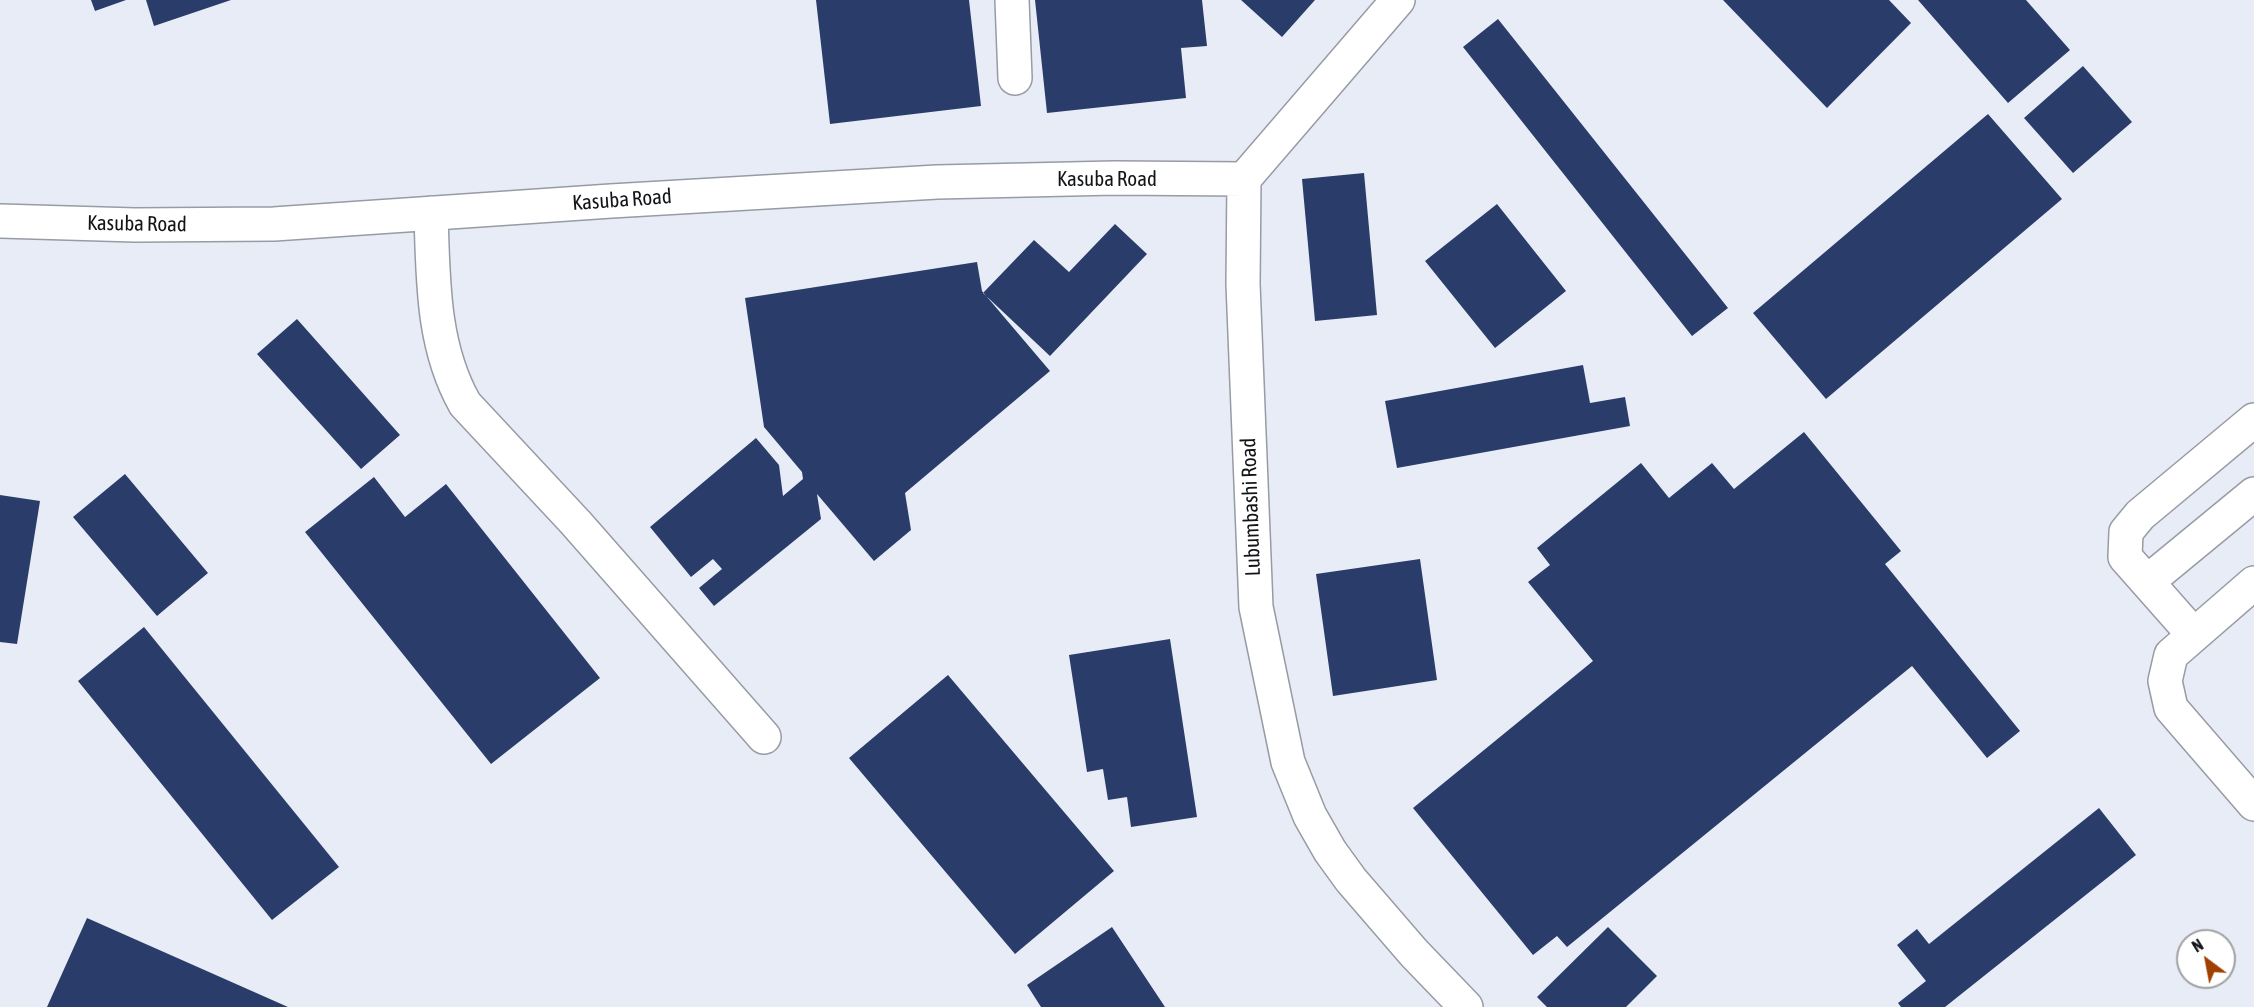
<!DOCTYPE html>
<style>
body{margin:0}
#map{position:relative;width:2254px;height:1007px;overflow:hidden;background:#e8ecf6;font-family:"Asap Condensed",sans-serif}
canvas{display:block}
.north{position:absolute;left:2176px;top:929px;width:60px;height:60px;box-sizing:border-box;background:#fff;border:2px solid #a0a1a2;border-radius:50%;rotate:328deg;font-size:16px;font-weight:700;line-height:24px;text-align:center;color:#121417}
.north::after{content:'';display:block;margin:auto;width:21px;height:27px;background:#a24000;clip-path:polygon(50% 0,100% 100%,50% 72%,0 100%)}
</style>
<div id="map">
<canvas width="2254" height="1007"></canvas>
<div class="north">N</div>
</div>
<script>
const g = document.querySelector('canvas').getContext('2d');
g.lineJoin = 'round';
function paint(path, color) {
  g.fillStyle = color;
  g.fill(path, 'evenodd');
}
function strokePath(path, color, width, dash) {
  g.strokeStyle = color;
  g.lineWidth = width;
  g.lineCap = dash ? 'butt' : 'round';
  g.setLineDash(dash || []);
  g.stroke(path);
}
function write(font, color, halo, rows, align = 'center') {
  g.font = font + ' "Asap Condensed",sans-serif';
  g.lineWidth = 6;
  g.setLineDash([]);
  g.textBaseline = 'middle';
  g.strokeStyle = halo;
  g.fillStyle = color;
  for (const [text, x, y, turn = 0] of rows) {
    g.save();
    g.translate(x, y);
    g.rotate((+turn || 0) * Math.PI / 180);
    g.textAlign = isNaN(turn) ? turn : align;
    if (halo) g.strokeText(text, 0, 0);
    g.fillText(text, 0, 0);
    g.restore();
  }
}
const building = new Path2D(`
 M 91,0 L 126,0 L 95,11 Z
 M 146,0 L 231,0 L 154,26 Z
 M 816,0 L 969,0 L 981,106 L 830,124 Z
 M 1035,0 L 1202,0 L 1207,46 L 1181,48 L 1186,98 L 1047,113 Z
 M 1241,0 L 1315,0 L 1282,37 Z
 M 1723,0 L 1889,0 L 1911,23 L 1827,108 Z
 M 1918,0 L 2026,0 L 2070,50 L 2008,103 Z
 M 1498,19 L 1728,308 L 1692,336 L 1463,47 Z
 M 2083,66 L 2132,122 L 2073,173 L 2024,118 Z
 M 1988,114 L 2062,199 L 1826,399 L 1753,313 Z
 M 1364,173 L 1377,315 L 1315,321 L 1302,179 Z
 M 1497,204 L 1566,291 L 1495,348 L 1425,261 Z
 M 1115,224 L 1147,254 L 1050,356 L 983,293 L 1034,240 L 1069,272 Z
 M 977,262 L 982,291 L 1050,371 L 905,493 L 911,530 L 874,561 L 817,494 L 821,519 L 714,606 L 699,588 L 722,569 L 713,559 L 691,577 L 650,527 L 756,438 L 779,465 L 783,496 L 803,479 L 802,472 L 764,427 L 745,298 Z
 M 297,319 L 400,435 L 361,469 L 257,354 Z
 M 1583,365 L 1590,403 L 1625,397 L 1630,426 L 1397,468 L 1385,401 Z
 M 1804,432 L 1901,551 L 1885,564 L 2020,731 L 1987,758 L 1912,666 L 1567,947 L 1557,936 L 1533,955 L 1413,808 L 1593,661 L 1528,582 L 1550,565 L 1537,548 L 1641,463 L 1669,498 L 1712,463 L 1734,489 Z
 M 125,474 L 208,573 L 157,616 L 73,517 Z
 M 374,477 L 405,517 L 446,484 L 600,678 L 491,764 L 305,532 Z
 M 0,495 L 40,501 L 17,644 L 0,642 Z
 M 1420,559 L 1437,680 L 1333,696 L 1316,574 Z
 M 144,627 L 339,867 L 272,920 L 78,681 Z
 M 1170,639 L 1197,817 L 1131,827 L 1127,797 L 1108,800 L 1103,769 L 1087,772 L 1069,655 Z
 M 948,675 L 1114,871 L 1015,954 L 849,758 Z
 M 2099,808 L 2136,855 L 1945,1007 L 1901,1007 L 1898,1003 L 1926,981 L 1897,945 L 1917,929 L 1929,944 Z
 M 87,918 L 288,1007 L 47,1007 Z
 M 1112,927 L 1165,1007 L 1041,1007 L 1027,985 Z
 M 1608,927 L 1657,976 L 1626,1007 L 1547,1007 L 1537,997 Z`);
const minor = new Path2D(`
 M 1012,0 L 1015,78
 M 1398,0 L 1244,179 L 1243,284 L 1256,607 L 1288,762 L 1310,816 L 1330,851 L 1351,880 L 1414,953 L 1466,1007
 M 431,213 C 433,278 432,346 465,404 L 576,523 L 764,737
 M 0,221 L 135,225 L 274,224 L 611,201 L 937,182 L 1114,178 L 1244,179
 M 2147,582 L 2254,494
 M 2254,583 L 2171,655 L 2165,681 L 2171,708 L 2254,804
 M 2193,634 L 2125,557 L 2126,532 L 2140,515 L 2254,420`);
const streetNames = [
 ["Kasuba Road",1107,179],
 ["Kasuba Road",622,200,-4],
 ["Kasuba Road",137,224,1],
 ["Lubumbashi Road",1251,507,-92]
];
paint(building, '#2a3d6a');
strokePath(minor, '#979ba4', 36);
strokePath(minor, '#fff', 33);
write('21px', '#121417', '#fff', streetNames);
</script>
